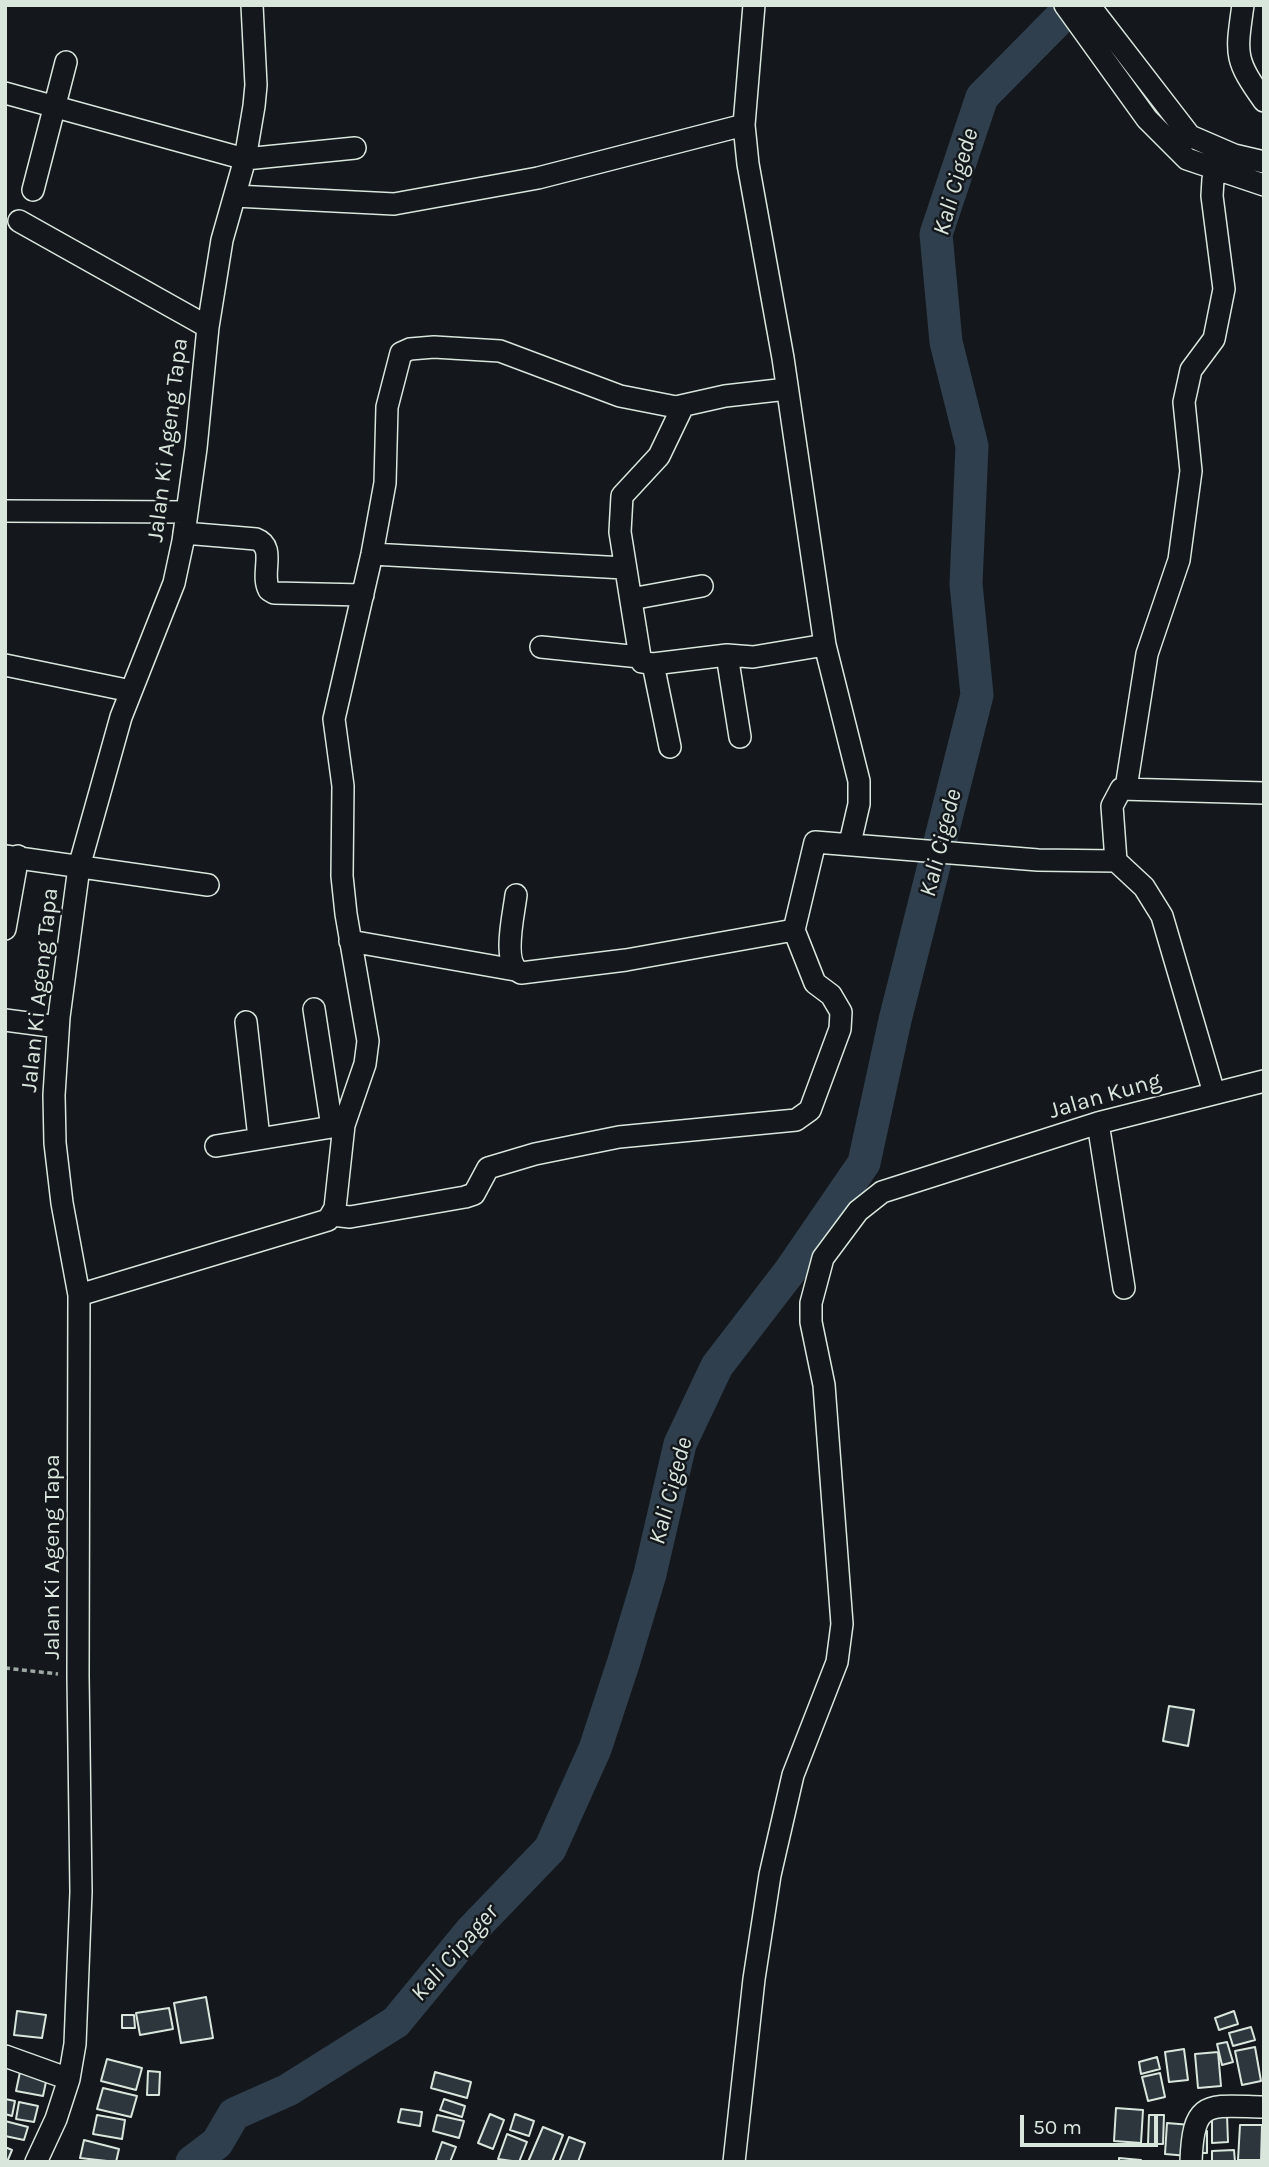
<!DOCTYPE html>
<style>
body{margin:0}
#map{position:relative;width:1269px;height:2167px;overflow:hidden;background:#14181c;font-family:Karla,sans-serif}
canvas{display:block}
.frame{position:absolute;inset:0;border:7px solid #d8e6dc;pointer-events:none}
.scale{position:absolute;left:1020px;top:2115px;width:138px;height:32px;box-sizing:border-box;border:4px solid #d8e6dc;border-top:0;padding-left:9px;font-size:21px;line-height:24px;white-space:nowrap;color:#d8e6dc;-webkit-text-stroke:5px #14181c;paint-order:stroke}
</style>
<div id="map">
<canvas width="1269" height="2167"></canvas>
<div class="frame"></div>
<div class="scale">50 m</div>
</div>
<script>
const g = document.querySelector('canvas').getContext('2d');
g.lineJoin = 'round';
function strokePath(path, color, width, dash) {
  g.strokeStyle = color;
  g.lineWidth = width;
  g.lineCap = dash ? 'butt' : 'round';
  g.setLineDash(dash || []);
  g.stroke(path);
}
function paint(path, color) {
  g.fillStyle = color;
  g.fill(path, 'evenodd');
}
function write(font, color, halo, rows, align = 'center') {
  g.font = font + ' Karla,sans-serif';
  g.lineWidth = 5;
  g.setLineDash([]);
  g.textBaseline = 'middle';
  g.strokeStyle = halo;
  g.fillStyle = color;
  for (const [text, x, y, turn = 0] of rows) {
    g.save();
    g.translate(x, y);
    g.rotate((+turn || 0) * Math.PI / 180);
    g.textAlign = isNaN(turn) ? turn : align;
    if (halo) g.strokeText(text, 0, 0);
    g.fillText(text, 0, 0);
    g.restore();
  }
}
const river = new Path2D(`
 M 192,2162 L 217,2143 L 234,2114 L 288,2090 L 396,2022 L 471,1931 L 550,1849 L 595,1749 L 624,1661 L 650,1574 L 680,1444 L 717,1366 L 790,1271 L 864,1163 L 895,1020 L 977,695 L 966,584 L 972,446 L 946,342 L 936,234 L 982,97 L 1073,5`);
const building = new Path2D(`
 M 1169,1706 L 1194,1710 L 1188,1746 L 1163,1741 Z
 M 206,1997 L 213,2038 L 181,2043 L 174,2003 Z
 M 169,2008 L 173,2029 L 140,2035 L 136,2013 Z
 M 17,2011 L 46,2015 L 42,2038 L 14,2035 Z
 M 1234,2011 L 1238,2024 L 1219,2030 L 1215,2018 Z
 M 122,2015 L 134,2015 L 135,2028 L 122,2028 Z
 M 1251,2027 L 1255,2040 L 1233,2046 L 1229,2033 Z
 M 1227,2042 L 1233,2062 L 1222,2065 L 1217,2044 Z
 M 1255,2047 L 1261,2081 L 1242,2085 L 1235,2051 Z
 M 1184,2049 L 1188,2080 L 1169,2082 L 1165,2052 Z
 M 1218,2052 L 1221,2086 L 1198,2088 L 1195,2054 Z
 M 1157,2057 L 1160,2069 L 1141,2074 L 1139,2062 Z
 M 107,2059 L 142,2068 L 136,2090 L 101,2081 Z
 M 148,2071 L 160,2072 L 159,2095 L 147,2095 Z
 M 20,2072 L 47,2077 L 43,2096 L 16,2091 Z
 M 435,2072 L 471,2082 L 467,2098 L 431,2088 Z
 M 1160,2073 L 1165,2097 L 1148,2101 L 1142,2077 Z
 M 103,2088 L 137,2096 L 131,2117 L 97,2109 Z
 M 5,2099 L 15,2101 L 12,2116 L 5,2114 Z
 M 444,2099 L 465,2106 L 462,2117 L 440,2110 Z
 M 19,2102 L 38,2106 L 34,2122 L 16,2119 Z
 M 1116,2108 L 1143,2110 L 1141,2143 L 1114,2141 Z
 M 401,2109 L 422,2112 L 420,2126 L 398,2122 Z
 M 490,2114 L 504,2120 L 493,2149 L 478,2143 Z
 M 515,2114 L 534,2121 L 529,2136 L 510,2130 Z
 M 97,2115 L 125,2120 L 122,2139 L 93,2134 Z
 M 437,2115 L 464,2121 L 459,2138 L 433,2131 Z
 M 1149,2115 L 1164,2115 L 1163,2144 L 1148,2144 Z
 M 1212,2115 L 1227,2115 L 1228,2142 L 1212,2143 Z
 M 5,2121 L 28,2127 L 24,2140 L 5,2136 Z
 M 1167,2123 L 1191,2125 L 1188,2156 L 1165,2154 Z
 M 1240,2125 L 1262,2125 L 1261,2160 L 1238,2160 Z
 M 543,2127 L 563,2135 L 552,2162 L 528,2162 Z
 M 1194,2131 L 1207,2131 L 1207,2153 L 1194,2153 Z
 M 507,2134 L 527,2142 L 519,2162 L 498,2159 Z
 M 569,2137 L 585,2143 L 578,2162 L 559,2162 Z
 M 84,2140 L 119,2149 L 116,2162 L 80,2158 Z
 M 442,2142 L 456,2147 L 450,2162 L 435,2162 Z
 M 5,2147 L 12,2150 L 7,2162 L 5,2162 Z
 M 1234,2150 L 1235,2162 L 1212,2162 L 1212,2151 Z
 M 1119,2158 L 1141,2160 L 1141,2162 L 1119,2162 Z`);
const path = new Path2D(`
 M 5,1668 L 58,1674`);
const minor = new Path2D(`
 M 754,5 L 744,125 L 748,164 L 783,358 L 825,645 L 859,781 L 859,804 L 850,843
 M 1065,5 L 1147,119 L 1187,159 L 1264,185
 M 1089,5 L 1190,136 L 1234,155 L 1264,162
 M 1243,5 C 1236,55 1234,59 1264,101
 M 5,93 L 245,159 L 355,148
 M 33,190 L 66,62
 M 235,196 L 394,204 L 538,178 L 744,125
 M 19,221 L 208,327
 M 5,511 L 187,512
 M 184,533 L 256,539 C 277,547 260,573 269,590 L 274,593 L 363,595
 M 372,554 L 624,568
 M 631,599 L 702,586
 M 541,647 L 640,657
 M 727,655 L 740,737
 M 653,664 L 727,655 L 753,657 L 825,645
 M 5,665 L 131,691
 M 670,747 L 653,664 L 642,662 L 640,657 L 620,532 L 622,496 L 659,456 L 683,406
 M 1126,788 L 1147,654 L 1179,560 L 1191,471 L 1184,402 L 1191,370 L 1214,339 L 1224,289 L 1212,196 L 1213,179 L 1234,155
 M 5,856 L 208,885
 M 1116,861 L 1112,806 L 1121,789 L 1264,793
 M 516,895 C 514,914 501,964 521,973 L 626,960 L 794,930
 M 5,929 L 18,856
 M 350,941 L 515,970
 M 314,1009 L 332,1127
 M 5,1020 L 58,1027
 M 246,1022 L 259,1138
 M 1098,1123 L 1124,1288
 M 216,1146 L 344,1125
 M 332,1215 L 350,1217 L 465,1197 L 474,1194 L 488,1168 L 535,1154 L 619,1137 L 796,1120 L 810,1110 L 840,1029 L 841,1012 L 831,995 L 815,983 L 794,930 L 815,842 L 1038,860 L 1116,861 L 1144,887 L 1162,916 L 1214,1093
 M 79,1295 L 328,1220 L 335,1208 L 344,1125 L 365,1064 L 368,1041 L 346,914 L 342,876 L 343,786 L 334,719 L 372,554 L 385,483 L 387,407 L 401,353 L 410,349 L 434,347 L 500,351 L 620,396 L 676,407 L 725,396 L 787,389
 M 5,2056 L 69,2079
 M 36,2162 L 56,2119 L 69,2079 L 75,2044 L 81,1892 L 78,1676 L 79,1295 L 62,1203 L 55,1143 L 54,1095 L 59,1017 L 79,867 L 121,717 L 174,583 L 183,541 L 196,448 L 208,327 L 222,240 L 245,159 L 254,106 L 256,85 L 252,5
 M 734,2162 L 754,1979 L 770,1875 L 793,1775 L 837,1662 L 842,1624 L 824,1385 L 811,1322 L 811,1303 L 823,1258 L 858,1211 L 882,1192 L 1098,1123 L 1264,1081
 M 1191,2162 C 1193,2098 1208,2106 1264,2107`);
const streetNames = [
 ["Jalan Ki Ageng Tapa",168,440,-83],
 ["Jalan Ki Ageng Tapa",40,990,-84],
 ["Jalan Kung",1105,1096,-16],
 ["Jalan Ki Ageng Tapa",52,1557,-90]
];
const waterNames = [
 ["Kali Cigede",956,182,-74],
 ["Kali Cigede",941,843,-76],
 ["Kali Cigede",671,1491,-75],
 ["Kali Cipager",455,1953,-49]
];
strokePath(river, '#2f3f4d', 33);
paint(building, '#2c363c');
strokePath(building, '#d8e6dc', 2);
strokePath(minor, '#d8e6dc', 24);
strokePath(path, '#9da8a2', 3.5, [5, 3.5]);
strokePath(minor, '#14181c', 21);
write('23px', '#d8e6dc', '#14181c', streetNames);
write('italic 24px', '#d8e6dc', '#14181c', waterNames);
</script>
